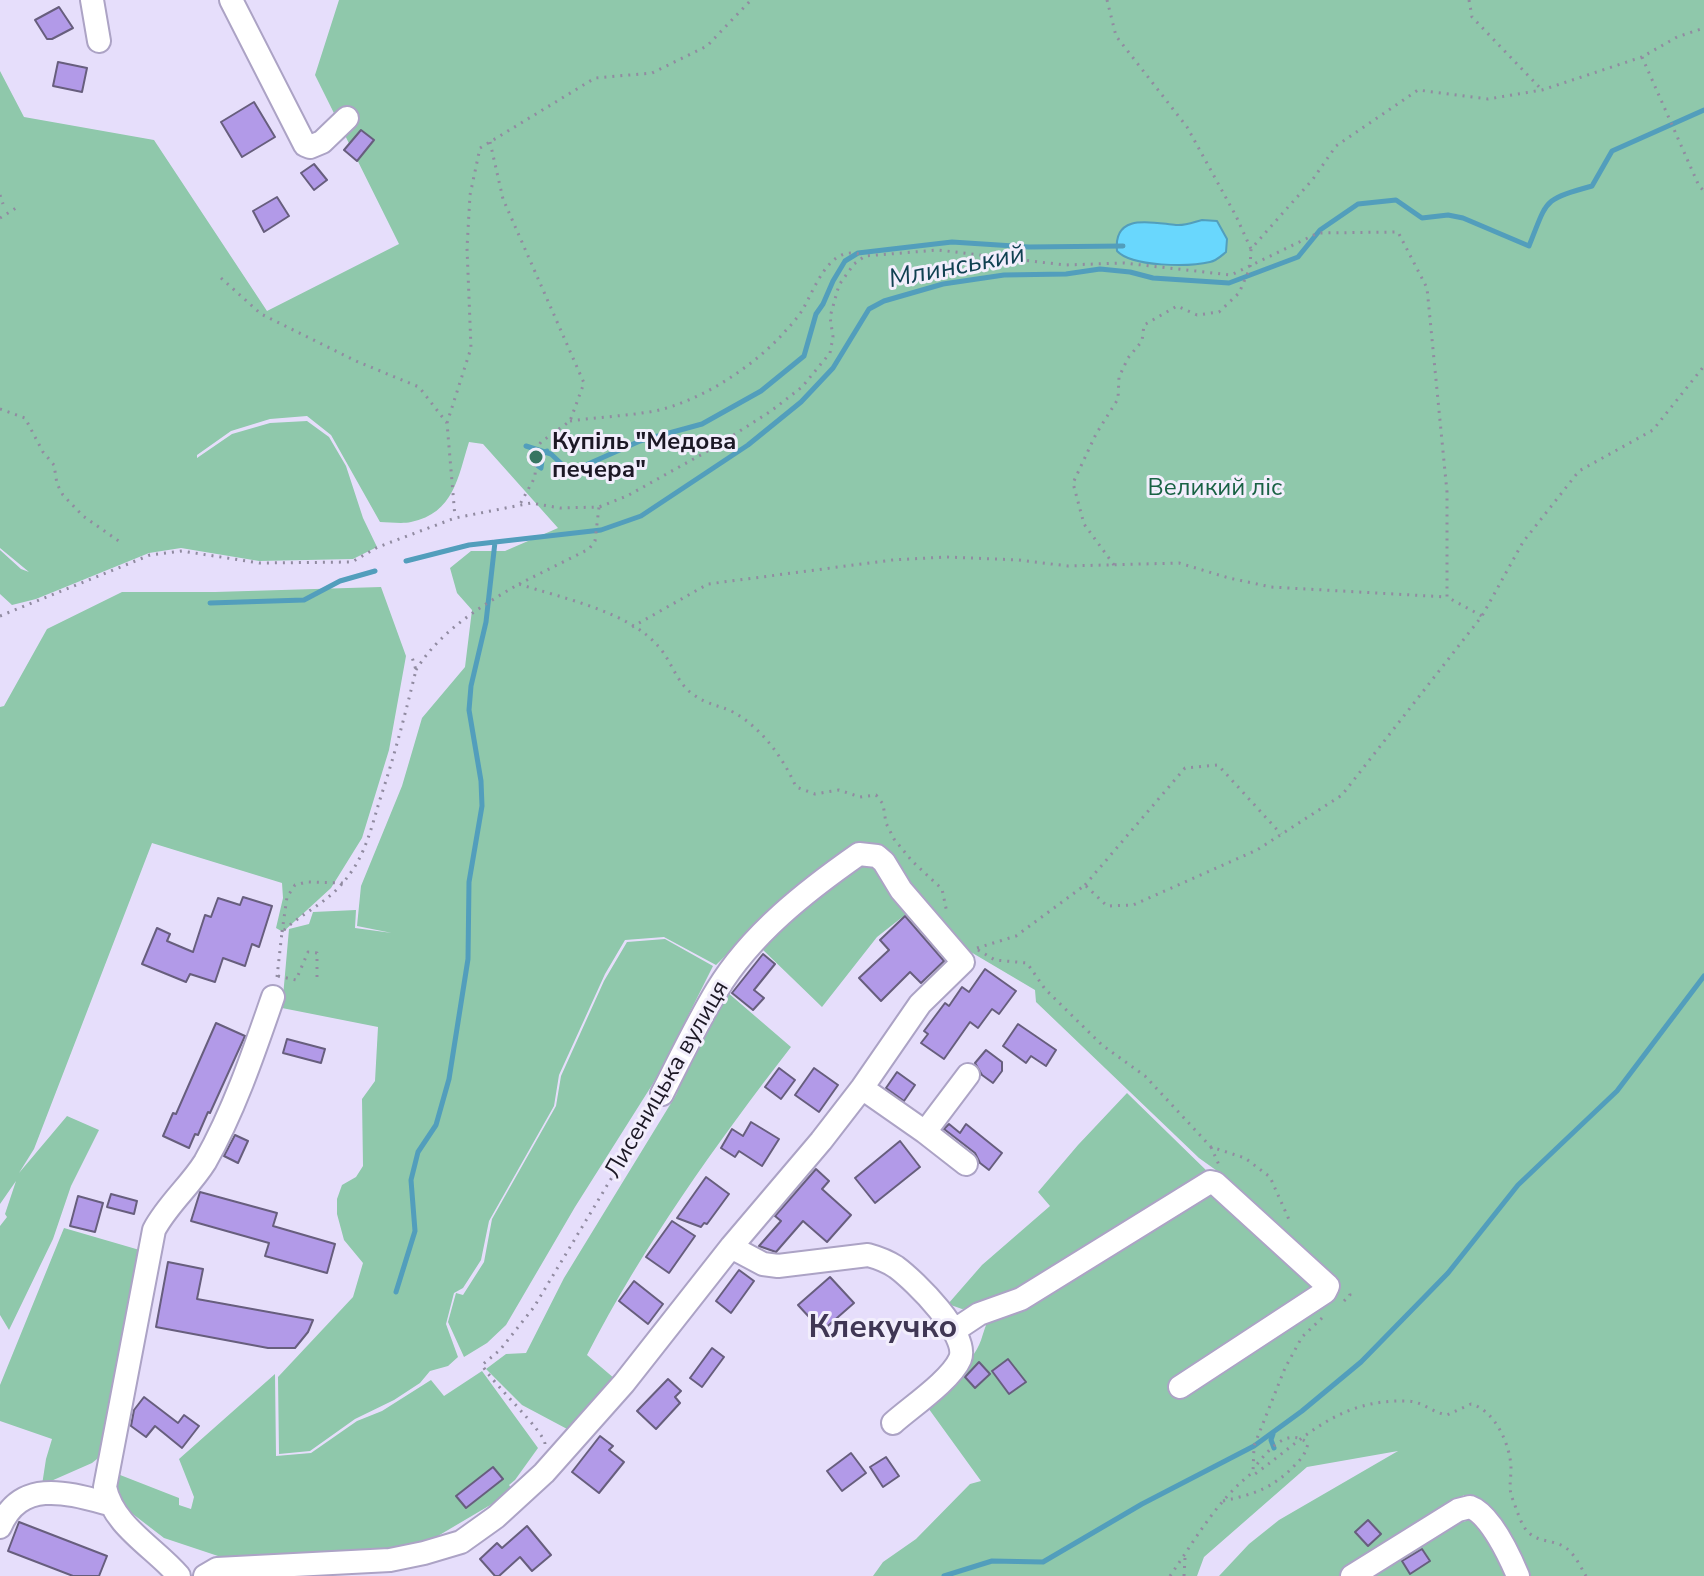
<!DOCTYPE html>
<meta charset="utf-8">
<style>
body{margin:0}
canvas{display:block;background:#e6defb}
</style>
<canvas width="1704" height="1576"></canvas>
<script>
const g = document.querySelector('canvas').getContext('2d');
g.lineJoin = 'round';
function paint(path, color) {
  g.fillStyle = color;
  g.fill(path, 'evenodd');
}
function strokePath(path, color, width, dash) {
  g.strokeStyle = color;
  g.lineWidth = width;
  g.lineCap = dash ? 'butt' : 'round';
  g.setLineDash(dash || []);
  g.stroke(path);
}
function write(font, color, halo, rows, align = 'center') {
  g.font = font + ' "Nunito Sans",sans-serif';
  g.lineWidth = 6;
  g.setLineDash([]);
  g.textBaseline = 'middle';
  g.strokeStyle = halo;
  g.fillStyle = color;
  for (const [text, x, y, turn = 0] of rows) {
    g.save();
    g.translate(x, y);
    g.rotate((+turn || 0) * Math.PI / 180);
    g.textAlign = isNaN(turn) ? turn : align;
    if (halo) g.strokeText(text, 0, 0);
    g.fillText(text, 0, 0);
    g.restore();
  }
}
const green = new Path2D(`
 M 339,0 L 1704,0 L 1704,1576 L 1364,1576 L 1446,1526 L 1466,1521 L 1462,1512 L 1464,1495 L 1344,1576 L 1219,1576 L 1249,1544 L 1279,1520 L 1398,1451 L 1307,1467 L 1204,1557 L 1197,1576 L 873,1576 L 883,1562 L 916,1539 L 970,1484 L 981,1481 L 926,1405 C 944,1389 965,1371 977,1349 C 984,1337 983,1326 992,1315 L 1212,1188 L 1332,1290 L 1227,1178 L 1199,1158 L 1036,1002 L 1035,990 L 964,948 L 854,845 L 796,886 L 716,965 L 664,937 L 625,940 L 605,974 L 559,1075 L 554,1106 L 489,1221 L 481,1260 L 463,1288 L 454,1293 L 446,1324 L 458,1357 L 448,1366 L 430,1371 L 420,1383 L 394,1400 L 355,1419 L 310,1451 L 279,1454 L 278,1377 L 353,1297 L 363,1263 L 344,1240 L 337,1214 L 337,1199 L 342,1185 L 356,1177 L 363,1166 L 362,1099 L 375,1081 L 378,1027 L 282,1008 L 289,929 L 309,924 L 313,912 L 356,910 L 355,928 L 392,933 L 357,926 L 361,886 L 402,786 L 422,718 L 465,667 L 472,610 L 457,593 L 450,568 L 471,551 L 505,551 L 558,528 L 483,444 L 469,442 C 458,477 454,513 411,522 C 402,524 389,522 380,522 L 331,435 L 307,416 L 270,419 L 231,431 L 197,455 L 197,458 L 232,434 L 270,423 L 307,421 L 329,437 L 346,466 L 363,518 L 377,547 L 353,559 L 259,561 L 181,548 L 149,553 L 36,599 L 12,605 L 0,594 L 0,550 L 21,569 L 29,572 L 0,548 L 0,71 L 24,117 L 154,140 L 267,311 L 399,244 L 315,75 Z
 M 381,587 L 406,656 L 389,750 L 362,838 L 331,888 L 283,932 L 276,928 L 283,898 L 282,883 L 152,843 L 34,1149 L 19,1173 L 67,1116 L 99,1130 L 71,1186 L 53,1239 L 9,1330 L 0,1315 L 0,1226 L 7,1217 L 5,1214 L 16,1181 L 0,1204 L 0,707 L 4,706 L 47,629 L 122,592 L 215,592 Z
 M 863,860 L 877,863 L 910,911 L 877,937 L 822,1007 L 761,948 L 794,910 Z
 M 665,939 L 713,966 L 659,1074 L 575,1207 L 506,1325 L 487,1343 L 464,1357 L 448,1322 L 456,1293 L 463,1295 L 484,1262 L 492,1219 L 556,1106 L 561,1076 L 604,981 L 627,942 Z
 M 727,992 L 791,1047 C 716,1144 643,1246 587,1355 L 615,1379 L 569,1430 L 522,1405 L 486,1369 L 506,1354 L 526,1353 L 564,1278 L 676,1095 L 700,1039 Z
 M 1127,1093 L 1210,1174 L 989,1306 L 962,1309 L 948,1304 L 982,1265 L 1050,1206 L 1038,1192 L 1078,1145 Z
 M 64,1228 L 143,1251 L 102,1455 L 92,1463 L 42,1485 L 46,1459 L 52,1439 L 0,1421 L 0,1385 Z
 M 482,1371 L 538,1448 L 515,1480 L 509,1485 L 512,1489 L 492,1504 L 426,1543 L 357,1553 L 221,1557 L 164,1538 L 125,1508 L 114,1491 L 115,1473 L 179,1498 L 179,1505 L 191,1509 L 194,1497 L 179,1459 L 275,1374 L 276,1456 L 311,1453 L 357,1421 L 382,1411 L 431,1380 L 444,1396 Z`);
const water = new Path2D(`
 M 1202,220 L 1217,221 L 1227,239 L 1226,252 C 1220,257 1216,261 1210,262 C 1189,267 1132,267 1117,251 C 1113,212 1153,223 1176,225 C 1185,226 1194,222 1202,220 Z`);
const stream = new Path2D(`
 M 526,446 L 551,454 L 570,472 L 640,441 L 702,424 L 761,391 L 804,356 L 816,314 L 823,304 L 833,281 L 845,261 L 858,253 L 952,242 L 1029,247 L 1123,246
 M 536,457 L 538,466 L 541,468 L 543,453 L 547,451
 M 406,561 L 469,545 L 601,530 L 641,516 L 748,445 L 801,402 L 833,368 L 869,309 L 884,301 L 943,284 L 1004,275 L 1066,274 L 1100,269 L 1130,272 L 1153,278 L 1229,283 L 1298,257 L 1320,230 L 1358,204 L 1396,200 L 1422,218 L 1448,215 L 1463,218 L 1529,246 C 1548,199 1542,200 1592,186 L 1612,151 L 1704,110
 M 210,603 L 304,600 L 340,581 L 375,571
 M 396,1292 L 415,1231 L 411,1180 L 418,1152 L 436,1125 L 449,1079 L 468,959 L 469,882 L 482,806 L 481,781 L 469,710 L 471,686 L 486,622 L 495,542
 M 1273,1434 L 1271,1440 L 1274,1448
 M 944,1576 L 992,1561 L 1043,1562 L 1142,1504 L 1254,1446 L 1302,1411 L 1361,1362 L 1448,1273 L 1518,1185 L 1617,1091 L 1704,976`);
const building = new Path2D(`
 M 59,7 L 73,28 L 52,39 L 47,39 L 35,20 Z
 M 58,62 L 87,68 L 82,92 L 53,86 Z
 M 254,102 L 275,137 L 242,157 L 221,122 Z
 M 361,130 L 374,140 L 357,161 L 344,150 Z
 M 314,164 L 327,180 L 314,190 L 301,173 Z
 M 277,197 L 289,216 L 264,232 L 253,211 Z
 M 243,897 L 272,906 L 259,947 L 252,944 L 245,966 L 223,958 L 215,982 L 190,974 L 186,982 L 142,964 L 157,928 L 170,934 L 167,941 L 193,952 L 205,915 L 211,917 L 218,898 L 240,905 Z
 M 905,916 L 944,961 L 921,983 L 910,972 L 881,1001 L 859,978 L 889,950 L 880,940 Z
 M 763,954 L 775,964 L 754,990 L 764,998 L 753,1010 L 732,993 Z
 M 985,969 L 1016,991 L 999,1014 L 992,1009 L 978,1028 L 970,1022 L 944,1059 L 921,1043 L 928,1034 L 924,1031 L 945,1003 L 949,1006 L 962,987 L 969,992 Z
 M 216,1023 L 245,1036 L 210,1113 L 208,1112 L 198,1135 L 195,1134 L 189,1148 L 163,1136 L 173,1113 L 176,1114 Z
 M 1018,1024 L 1056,1050 L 1046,1066 L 1031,1056 L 1026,1063 L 1003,1046 Z
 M 287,1039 L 325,1049 L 321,1063 L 283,1053 Z
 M 986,1050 L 1002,1062 L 1002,1071 L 993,1083 L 982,1075 L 975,1063 Z
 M 779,1068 L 795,1080 L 781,1099 L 765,1087 Z
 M 814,1068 L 838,1085 L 819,1112 L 795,1095 Z
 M 897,1072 L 915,1085 L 904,1101 L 886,1088 Z
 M 751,1122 L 779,1139 L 762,1166 L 739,1151 L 735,1157 L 721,1148 L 732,1129 L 743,1136 Z
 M 949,1124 L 960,1133 L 966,1124 L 1002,1153 L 989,1170 L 980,1163 L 975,1153 L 944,1129 Z
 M 235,1135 L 248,1141 L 238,1163 L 224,1156 Z
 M 900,1141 L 920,1167 L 875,1203 L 855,1178 Z
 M 816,1169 L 829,1181 L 822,1189 L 851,1215 L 827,1242 L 803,1221 L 776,1252 L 759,1246 L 781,1221 L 775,1216 Z
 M 706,1177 L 729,1194 L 707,1224 L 704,1223 L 701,1227 L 677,1218 Z
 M 200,1192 L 277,1213 L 273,1226 L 335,1244 L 327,1273 L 265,1256 L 269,1243 L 191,1221 Z
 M 111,1194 L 137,1201 L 134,1214 L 107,1207 Z
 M 78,1196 L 103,1203 L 95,1232 L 70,1226 Z
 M 672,1221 L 695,1236 L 669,1273 L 646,1257 Z
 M 168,1262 L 203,1269 L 197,1299 L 313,1320 L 308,1332 L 295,1348 L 268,1348 L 156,1327 Z
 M 739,1270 L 754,1281 L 731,1313 L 716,1301 Z
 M 830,1277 L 854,1303 L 822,1331 L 798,1305 Z
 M 634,1281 L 663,1304 L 648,1324 L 619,1301 Z
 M 712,1348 L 724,1357 L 702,1387 L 690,1378 Z
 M 1008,1359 L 1026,1382 L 1009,1394 L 992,1371 Z
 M 979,1362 L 990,1374 L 975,1388 L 965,1377 Z
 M 668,1379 L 681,1391 L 675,1397 L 680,1403 L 656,1429 L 637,1411 Z
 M 144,1397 L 178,1423 L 184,1415 L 199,1426 L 182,1448 L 155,1426 L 146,1437 L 131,1426 L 134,1410 Z
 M 600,1436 L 613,1446 L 609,1450 L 624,1462 L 599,1493 L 572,1472 Z
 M 851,1453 L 866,1473 L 842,1491 L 827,1471 Z
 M 886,1457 L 899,1476 L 883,1487 L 870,1467 Z
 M 493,1467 L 503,1479 L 466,1508 L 456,1496 Z
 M 1368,1520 L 1381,1534 L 1368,1546 L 1355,1532 Z
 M 19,1522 L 107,1556 L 99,1576 L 73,1576 L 8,1551 Z
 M 527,1526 L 551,1555 L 532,1571 L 520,1557 L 499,1576 L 495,1576 L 480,1559 L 497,1543 L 502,1548 Z
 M 1422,1549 L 1430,1561 L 1410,1574 L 1402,1561 Z`);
const path = new Path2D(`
 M 1107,0 L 1116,36 L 1187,127 L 1236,216 L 1251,249
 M 1469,0 L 1472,17 L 1542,90
 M 1642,57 L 1699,186 L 1704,191
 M 490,142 L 503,199 L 584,383 L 570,421 L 541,442 L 536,449 L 535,477 L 519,506
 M 0,195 L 3,204
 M 0,218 L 16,208
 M 221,278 L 261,314 L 356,361 L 419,387 L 447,423 L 455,517
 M 0,409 L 25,418 L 43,452 L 54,465 L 57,484 L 63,495 L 83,516 L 123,544
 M 570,421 C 598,417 627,416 655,411 C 700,401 748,370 780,337 C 788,328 797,319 803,309 C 816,286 831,241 864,256
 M 447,423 L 471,348 L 467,248 L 470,195 L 480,148 L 595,78 L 652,73 L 707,46 L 751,0
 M 1114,565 L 1084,524 L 1073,483 L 1096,434 L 1118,399 L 1119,377 L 1128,358 L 1142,341 L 1144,325 L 1177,306 L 1197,315 L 1219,312 L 1239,293 L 1250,268 L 1251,249 L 1313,179 L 1336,146 L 1418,90 L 1488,99 L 1542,90 L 1642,57 L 1677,37 L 1704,28
 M 519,584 L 589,549 L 595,541 L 599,507
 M 0,616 L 150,555 L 182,551 L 259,563 L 352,562 L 378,547 L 455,518 L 531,503 L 560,508 L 599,507 L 627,496 L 715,447 L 771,411 L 802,387 L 830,353 L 833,337 L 830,317 L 839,285 L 854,264 L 865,256 L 938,250 L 1065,265 L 1124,263 L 1231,275 L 1318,233 L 1398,232 L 1427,288 L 1447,492 L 1447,597 L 1482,616
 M 632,627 L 708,584 L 892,560 L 946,557 L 1019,560 L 1068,566 L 1179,563 L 1229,578 L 1271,587 L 1447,597
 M 416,670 C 439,632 481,606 519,584 C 561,598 628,611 658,646 C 672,661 676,683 694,695 C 710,706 719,705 733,712 C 761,727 784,759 796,787 L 815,794 L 839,790 L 860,797 L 876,795 L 883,804 L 886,823 L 894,839 L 912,861 L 942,889 L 947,913
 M 1085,885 L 1185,768 L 1218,765 L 1281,834
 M 282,932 L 287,897 L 295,885 L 307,882 L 343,883
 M 977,948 L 1016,936 L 1085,885 L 1107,906 L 1133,905 L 1257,850 L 1342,795 L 1482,616 L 1523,542 L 1579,471 L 1653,430 L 1704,366
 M 978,950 L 995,960 L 1027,963 L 1045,989 L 1102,1045 L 1145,1076 L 1211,1147 L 1245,1158 L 1270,1177 L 1291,1224
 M 278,976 L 296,980 L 308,952 L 317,953 L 317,983
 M 277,977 L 282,932 C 299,915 323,905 340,886 C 367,857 371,826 383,790 C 396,750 406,711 416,670 L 412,657
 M 1211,1147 L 1219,1165
 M 1344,1301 L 1350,1295 L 1348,1288
 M 1322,1318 L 1302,1337 L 1285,1368 L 1254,1446 L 1253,1472 L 1255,1474 C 1306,1437 1338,1399 1407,1401 C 1422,1401 1433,1413 1447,1415 L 1471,1404 C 1495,1410 1511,1446 1511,1469 C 1511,1480 1508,1489 1513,1500 C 1517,1510 1521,1526 1529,1533 C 1539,1542 1552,1540 1563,1546 C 1574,1552 1580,1566 1586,1576
 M 545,1444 C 544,1431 493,1384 482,1365 L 500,1350 L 534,1307 L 653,1109
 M 1223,1501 C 1254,1494 1272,1489 1295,1465 C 1302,1458 1306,1453 1308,1443 C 1286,1426 1267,1452 1254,1468
 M 1170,1576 C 1195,1540 1217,1500 1252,1473
 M 1184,1576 L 1185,1558`);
const minor = new Path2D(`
 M 92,0 L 99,41
 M 231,0 L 305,145 L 310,147 L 322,142 L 347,118
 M 862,1088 L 925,1132 L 968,1075
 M 925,1132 L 966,1164
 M 731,1247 L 763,1264 L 778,1266 L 868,1255 C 879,1258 887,1261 896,1267 C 915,1281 970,1335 960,1359 C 951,1380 911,1407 893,1423
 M 955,1330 L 979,1314 L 1021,1299 L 1210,1182 L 1215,1183 L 1328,1286 L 1325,1292 L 1180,1387
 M 0,1527 C 21,1478 68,1493 109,1504
 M 179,1576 C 154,1547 113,1526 105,1487 L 154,1230 C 167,1205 190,1186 205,1162 C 234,1111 254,1052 273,997
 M 205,1576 L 217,1569 L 390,1560 L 424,1553 L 461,1542 L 496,1517 L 544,1473 L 624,1383 L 731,1247 L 821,1141 L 862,1088 L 920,1004 L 963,962 L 901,890 L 884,862 L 877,856 L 859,854 C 806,891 751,934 717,990 C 697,1023 680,1059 662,1094
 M 1352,1576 L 1458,1510 L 1470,1507 C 1490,1514 1510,1557 1518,1576`);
const markers = [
 [536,457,8,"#377562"]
];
const poiNames = [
 ["Купіль \"Медова",552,443],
 ["печера\"",552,471]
];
const parkNames = [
 ["Великий ліс",1215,489]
];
const streetNames = [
 ["Лисеницька вулиця",668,1080,-60]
];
const waterNames = [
 ["Млинський",957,268,-11]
];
const districtNames = [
 ["Клекучко",883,1329]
];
paint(green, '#8fc8ab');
paint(water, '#69d7fd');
strokePath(water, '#529ebc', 2);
strokePath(stream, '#529ebc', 5);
paint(building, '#b29ae8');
strokePath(building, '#675e7d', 2);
strokePath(minor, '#aca3c5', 26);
strokePath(path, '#918ba1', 3, [2, 6]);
strokePath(minor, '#fff', 22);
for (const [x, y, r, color] of markers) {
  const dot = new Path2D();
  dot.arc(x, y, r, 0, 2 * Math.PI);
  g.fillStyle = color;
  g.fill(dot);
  strokePath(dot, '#f2eefc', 3);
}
write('bold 24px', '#1c1825', '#f2eefc', poiNames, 'left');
write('24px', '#196244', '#f2eefc', parkNames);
write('24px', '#1c1825', '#f2eefc', streetNames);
write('italic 26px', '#104151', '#f2eefc', waterNames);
write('bold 32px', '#403754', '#f2eefc', districtNames);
</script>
